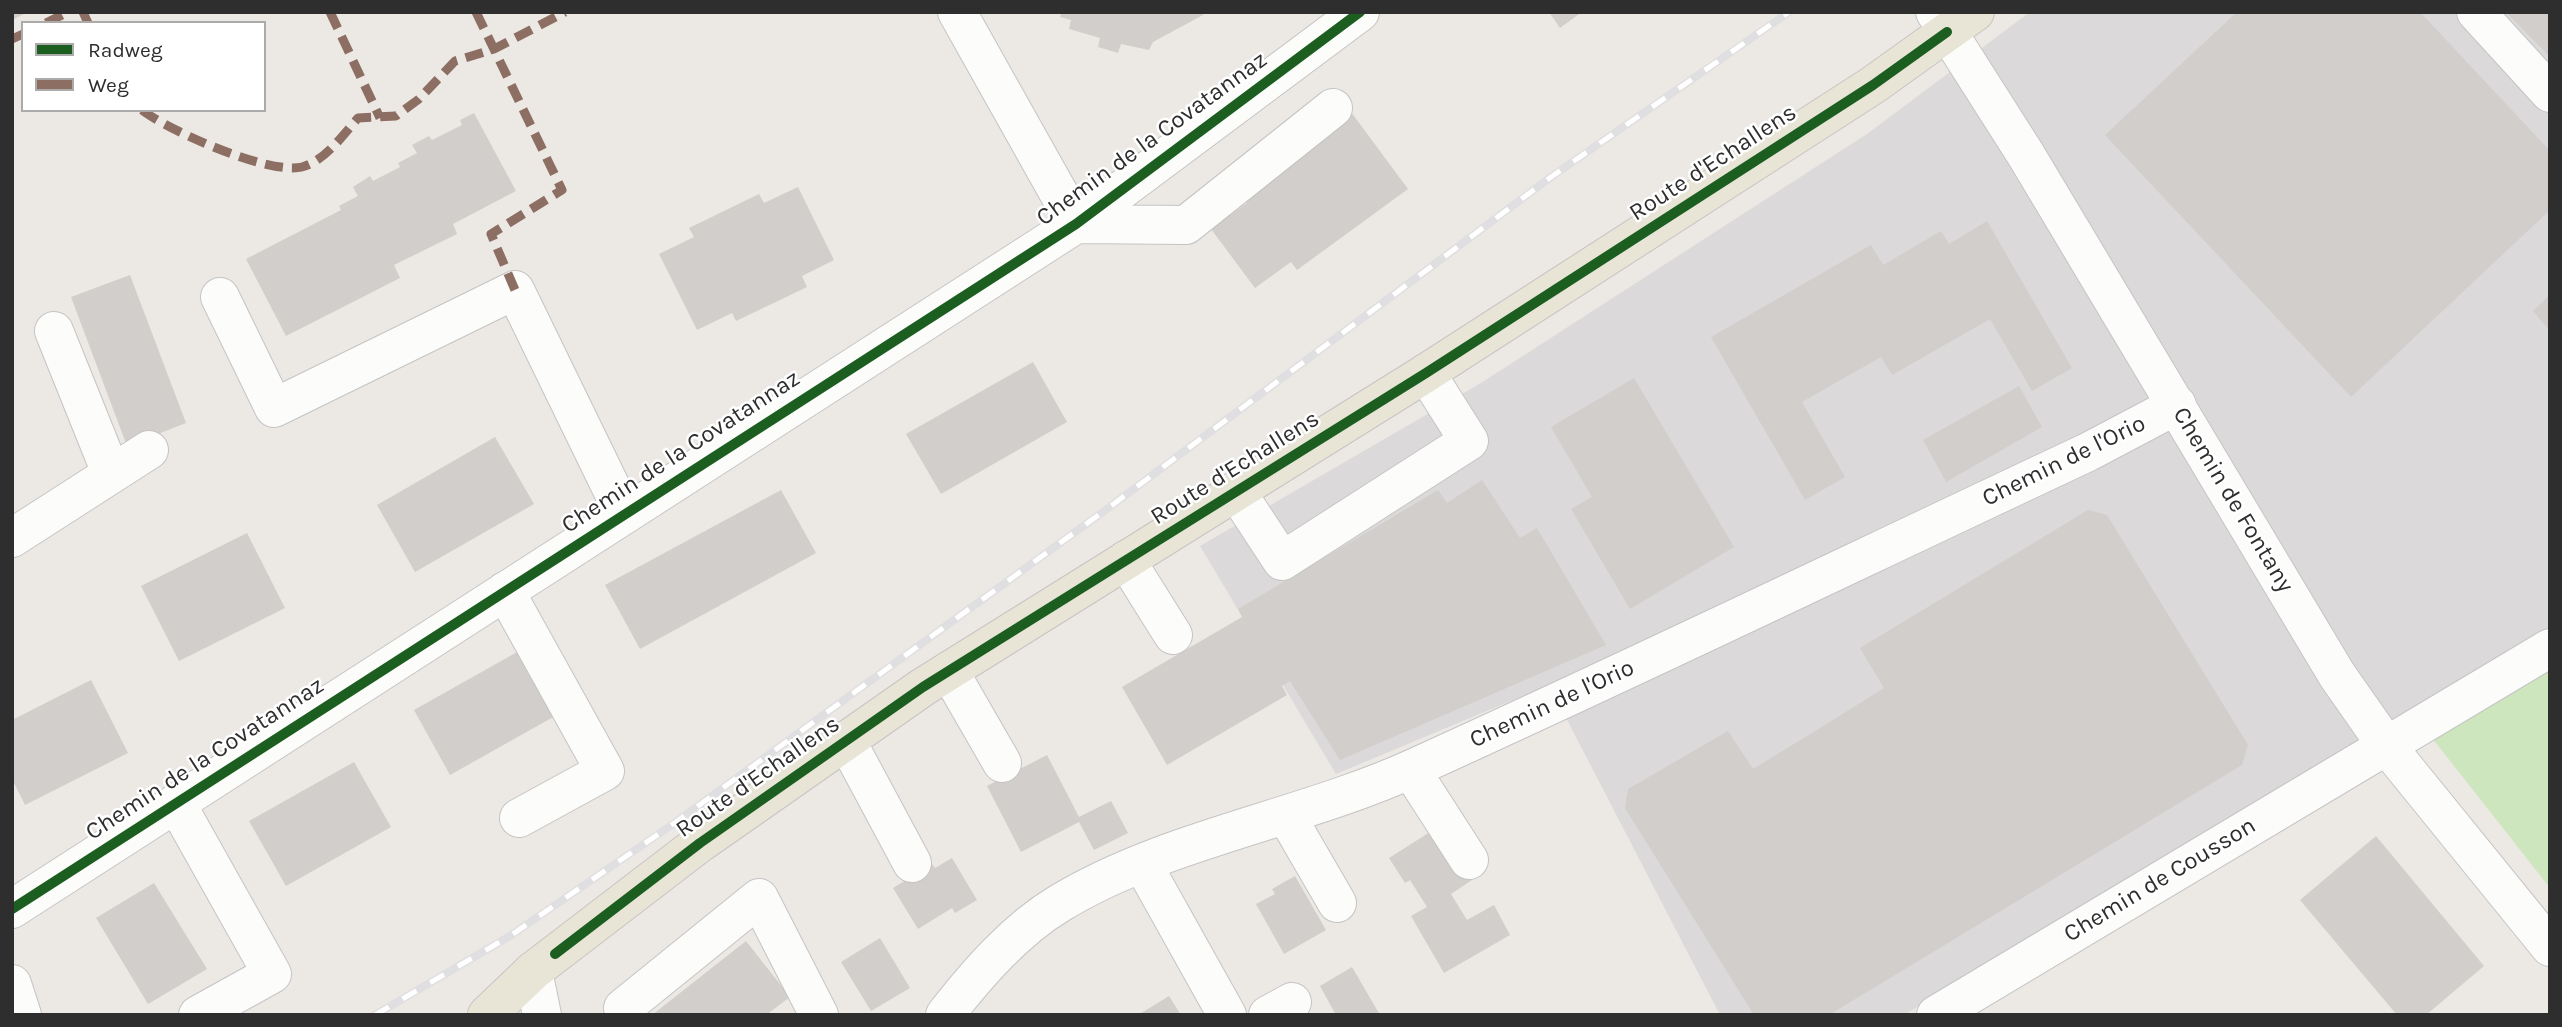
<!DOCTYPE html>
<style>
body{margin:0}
#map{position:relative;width:2562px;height:1027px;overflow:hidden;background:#ece8e4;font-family:Karla,sans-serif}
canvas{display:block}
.frame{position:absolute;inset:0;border:14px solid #2e2e2e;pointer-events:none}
.legend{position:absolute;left:21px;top:21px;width:245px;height:91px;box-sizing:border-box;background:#fff;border:2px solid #ababab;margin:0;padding:9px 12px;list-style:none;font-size:21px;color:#2e2e2e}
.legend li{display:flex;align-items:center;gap:14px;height:35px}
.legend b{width:35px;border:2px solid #ababab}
</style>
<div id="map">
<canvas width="2562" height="1027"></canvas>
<div class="frame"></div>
<ul class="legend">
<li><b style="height:9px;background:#1b5e20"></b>Radweg</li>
<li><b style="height:9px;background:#8d6e63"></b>Weg</li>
</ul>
</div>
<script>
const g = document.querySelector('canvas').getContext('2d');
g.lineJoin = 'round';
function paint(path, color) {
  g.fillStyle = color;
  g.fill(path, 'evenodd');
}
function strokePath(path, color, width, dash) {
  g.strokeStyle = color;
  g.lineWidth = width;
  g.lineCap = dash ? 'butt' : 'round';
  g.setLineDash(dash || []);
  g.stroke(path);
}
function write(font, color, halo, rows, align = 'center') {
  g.font = font + ' Karla,sans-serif';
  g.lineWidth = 5;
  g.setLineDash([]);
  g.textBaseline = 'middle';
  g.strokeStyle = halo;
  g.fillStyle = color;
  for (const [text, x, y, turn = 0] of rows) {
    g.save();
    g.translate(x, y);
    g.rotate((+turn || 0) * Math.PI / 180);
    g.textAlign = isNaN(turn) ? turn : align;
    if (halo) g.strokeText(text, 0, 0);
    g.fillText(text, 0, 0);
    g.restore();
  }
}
const industrial = new Path2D(`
 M 2030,12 L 2550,12 L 2550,628 L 1904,1015 L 1720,1015 L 1549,685 L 1336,774 L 1200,546 L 1481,383 L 1867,134 Z`);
const green = new Path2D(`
 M 2550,668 L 2550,888 L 2432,738 Z`);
const building = new Path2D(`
 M 12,12 L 28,12 L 12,20 Z
 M 1062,12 L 1202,12 L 1203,15 L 1153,42 L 1149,50 L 1121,44 L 1118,53 L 1098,47 L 1100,38 L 1069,29 L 1071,20 L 1060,17 Z
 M 1549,12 L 1582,12 L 1560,28 Z
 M 2237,12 L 2420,12 L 2550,151 L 2550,210 L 2351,397 L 2105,135 Z
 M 2506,12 L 2550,12 L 2550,57 Z
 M 1351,112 L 1408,189 L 1297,270 L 1291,262 L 1255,288 L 1211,229 L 1247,203 L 1240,193 Z
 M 474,113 L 516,191 L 453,224 L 457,234 L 394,265 L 400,278 L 286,336 L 246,259 L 341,210 L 339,206 L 358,196 L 353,187 L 370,176 L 373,181 L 400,167 L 398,163 L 417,153 L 412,145 L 429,136 L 432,140 L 462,125 L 460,120 Z
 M 798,187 L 834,260 L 802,276 L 807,287 L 736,321 L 732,313 L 697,330 L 659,254 L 694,237 L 689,228 L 759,194 L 764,203 Z
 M 1987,221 L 2072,368 L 2032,391 L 1990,319 L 1892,375 L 1881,357 L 1802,402 L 1845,477 L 1805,500 L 1711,337 L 1871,245 L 1883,265 L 1941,231 L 1949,244 Z
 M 130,275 L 186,423 L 127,446 L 71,297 Z
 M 2550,295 L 2550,331 L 2533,311 Z
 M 1033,362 L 1067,422 L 941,494 L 906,434 Z
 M 1634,378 L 1734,547 L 1630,609 L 1571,509 L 1592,497 L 1551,427 Z
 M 2019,386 L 2042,427 L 1946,482 L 1923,440 Z
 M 495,437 L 534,504 L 415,572 L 377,505 Z
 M 1482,480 L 1520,538 L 1537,528 L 1606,645 L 1340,760 L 1290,681 L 1282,686 L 1287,695 L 1167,765 L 1122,687 L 1242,617 L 1238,609 L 1438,490 L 1447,503 Z
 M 781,490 L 816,553 L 640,649 L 605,585 Z
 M 2088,510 L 2107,515 L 2248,745 L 2242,765 L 1829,1015 L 1754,1015 L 1625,808 L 1628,789 L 1728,731 L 1753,769 L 1825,725 L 1884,688 L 1860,648 Z
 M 247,533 L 285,608 L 179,661 L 141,586 Z
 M 519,651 L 555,716 L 450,775 L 414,710 Z
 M 91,680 L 128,753 L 25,805 L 12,779 L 12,720 Z
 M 1047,755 L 1079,817 L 1111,801 L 1128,833 L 1094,850 L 1079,822 L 1021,852 L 987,786 Z
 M 354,762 L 391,827 L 286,886 L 249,821 Z
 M 1438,827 L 1472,880 L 1451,894 L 1467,920 L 1494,905 L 1510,935 L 1444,973 L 1411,916 L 1427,907 L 1410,880 L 1405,883 L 1389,858 Z
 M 2376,836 L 2484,966 L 2426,1015 L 2397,1015 L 2300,900 Z
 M 952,858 L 977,900 L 955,913 L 952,908 L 918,929 L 893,888 L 932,864 L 935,868 Z
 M 1295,876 L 1326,930 L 1284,954 L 1256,904 L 1275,894 L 1272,889 Z
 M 154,883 L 207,969 L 148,1004 L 96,918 Z
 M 880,938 L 910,988 L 871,1011 L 841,962 Z
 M 746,941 L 790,997 L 766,1015 L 652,1015 Z
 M 1352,967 L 1380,1015 L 1336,1015 L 1320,986 Z
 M 1169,996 L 1181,1015 L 1138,1015 Z`);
const minor = new Path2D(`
 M 957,12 L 1076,224 L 1186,225 L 1333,108
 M 1935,12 L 2026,155 L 2337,675 L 2386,745 L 2550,947
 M 2476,12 L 2550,93
 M 220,297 L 274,408 L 515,290 L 624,514
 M 54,331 L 111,473
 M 1236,491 L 1282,561 L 1469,441 L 1426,373
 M 12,538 L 149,450
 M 1126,560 L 1173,635
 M 505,591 L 605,771 L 519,818
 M 949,671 L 1002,763
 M 846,740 L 912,863
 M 1411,770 L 1469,860
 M 176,803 L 272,974 L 198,1015
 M 1286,815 L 1337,903
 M 1142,863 L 1227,1015
 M 12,909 L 1076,224 L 1360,12
 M 533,971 L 542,1015
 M 12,984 L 22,1015
 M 623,1008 L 759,898 L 819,1015
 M 945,1015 C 977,974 1015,930 1060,903 C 1166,839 1302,819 1416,767 C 1641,665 1864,557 2088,452 L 2177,405
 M 1268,1015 L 1292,1002
 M 1936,1015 L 2550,648`);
const major = new Path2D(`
 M 487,1015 L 533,971 L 700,843 L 923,687 L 1426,373 L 1873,85 L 1975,12`);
const rail = new Path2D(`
 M 375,1015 L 510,936 L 676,822 L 1111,506 L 1551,177 L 1789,12`);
const quiet = new Path2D(`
 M 83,12 L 88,23
 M 330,12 L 380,118
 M 476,12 L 562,190 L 491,234 L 515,290
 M 46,23 L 68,12
 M 12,39 L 23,34
 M 142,110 C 169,131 269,175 302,167 C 325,161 343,135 358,118 L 396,116 L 419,99 L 455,61 L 494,49 L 565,12`);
const cycleway = new Path2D(`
 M 12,909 L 1076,224 L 1360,12
 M 555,954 L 700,843 L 923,687 L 1426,373 L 1873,85 L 1947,32`);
const streetNames = [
 ["Chemin de la Covatannaz",1152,139,-36],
 ["Route d'Echallens",1713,163,-33],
 ["Chemin de la Covatannaz",681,452,-33],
 ["Chemin de l'Orio",2064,461,-26],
 ["Route d'Echallens",1235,468,-32],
 ["Chemin de Fontany",2233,500,59],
 ["Chemin de l'Orio",1552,704,-25],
 ["Chemin de la Covatannaz",205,759,-33],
 ["Route d'Echallens",758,777,-35],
 ["Chemin de Cousson",2160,880,-31]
];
paint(industrial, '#dcd9db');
paint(green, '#cee6be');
paint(building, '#d1cecb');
strokePath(minor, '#c5c4c5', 40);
strokePath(major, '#c6c5c4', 40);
strokePath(minor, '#fcfcfb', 38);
strokePath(major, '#e8e4d6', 38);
strokePath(rail, '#dfdfe1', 8);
strokePath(rail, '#fff', 5, [16]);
strokePath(quiet, '#8d6e63', 9, [18, 9]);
strokePath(cycleway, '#1b5e20', 10);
write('24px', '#2e2e2e', '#fff', streetNames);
</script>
